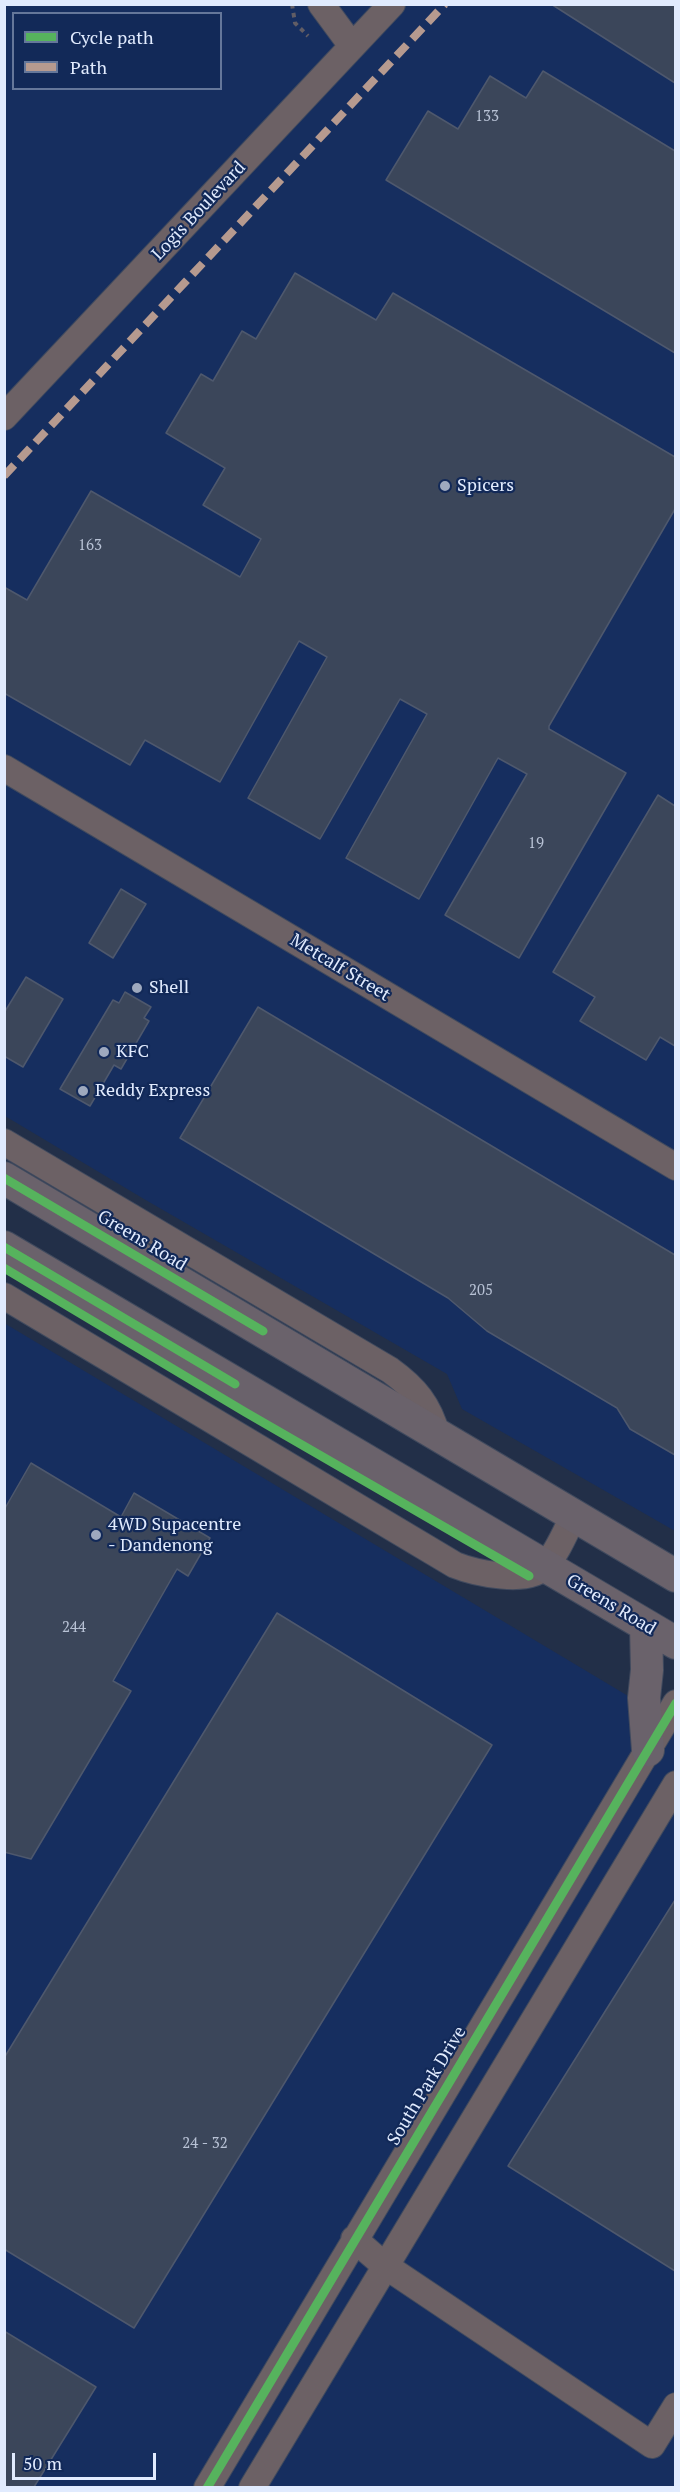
<!DOCTYPE html>
<style>
body{margin:0}
#map{position:relative;width:680px;height:2492px;overflow:hidden;background:#222f48;font-family:"PT Serif",serif}
canvas{display:block}
.frame{position:absolute;inset:0;border:6px solid #e1ebfe;pointer-events:none}
.legend{position:absolute;left:12px;top:12px;width:210px;height:78px;box-sizing:border-box;background:#122958;border:2px solid #65779a;margin:0;padding:8px 10px;list-style:none;font-size:18px;color:#e1ebfe}
.legend li{display:flex;align-items:center;gap:12px;height:30px}
.legend b{width:30px;border:2px solid #65779a}
.scale{position:absolute;left:12px;top:2453px;width:144px;height:27px;box-sizing:border-box;border:3px solid #e1ebfe;border-top:0;padding-left:8px;font-size:18px;line-height:21px;white-space:nowrap;color:#e1ebfe;-webkit-text-stroke:4px #122958;paint-order:stroke}
</style>
<div id="map">
<canvas width="680" height="2492"></canvas>
<div class="frame"></div>
<ul class="legend">
<li><b style="height:8px;background:#56b35d"></b>Cycle path</li>
<li><b style="height:8px;background:#b69a8f"></b>Path</li>
</ul>
<div class="scale">50 m</div>
</div>
<script>
const g = document.querySelector('canvas').getContext('2d');
g.lineJoin = 'round';
function paint(path, color) {
  g.fillStyle = color;
  g.fill(path, 'evenodd');
}
function strokePath(path, color, width, dash) {
  g.strokeStyle = color;
  g.lineWidth = width;
  g.lineCap = dash ? 'butt' : 'round';
  g.setLineDash(dash || []);
  g.stroke(path);
}
function write(font, color, halo, rows, align = 'center') {
  g.font = font + ' "PT Serif",serif';
  g.lineWidth = 4.5;
  g.setLineDash([]);
  g.textBaseline = 'middle';
  g.strokeStyle = halo;
  g.fillStyle = color;
  for (const [text, x, y, turn = 0] of rows) {
    g.save();
    g.translate(x, y);
    g.rotate((+turn || 0) * Math.PI / 180);
    g.textAlign = isNaN(turn) ? turn : align;
    if (halo) g.strokeText(text, 0, 0);
    g.fillText(text, 0, 0);
    g.restore();
  }
}
const built = new Path2D(`
 M 4,5 L 675,5 L 675,1531 L 462,1409 L 447,1374 L 144,1199 L 5,1116 ZM 14,14 L 220,14 L 220,88 L 14,88 Z
 M 4,1323 L 675,1724 L 675,2487 L 5,2487 Z`);
const building = new Path2D(`
 M 551,4 L 675,4 L 675,83 Z
 M 543,71 L 675,151 L 675,353 L 386,180 L 428,111 L 458,129 L 490,76 L 526,98 Z
 M 295,273 L 376,320 L 393,293 L 675,457 L 675,509 L 549,726 L 549,729 L 626,773 L 519,958 L 445,915 L 527,774 L 498,758 L 419,899 L 346,858 L 427,714 L 400,699 L 320,839 L 248,798 L 327,657 L 299,641 L 220,782 L 145,740 L 130,765 L 4,693 L 4,587 L 27,600 L 91,491 L 240,577 L 261,539 L 203,505 L 225,468 L 166,433 L 201,374 L 213,381 L 242,331 L 256,339 Z
 M 658,795 L 675,806 L 675,1046 L 660,1037 L 646,1060 L 580,1021 L 595,997 L 553,972 Z
 M 121,889 L 146,904 L 113,958 L 89,943 Z
 M 26,977 L 63,999 L 23,1067 L 4,1056 L 4,1013 Z
 M 125,992 L 151,1007 L 144,1018 L 149,1021 L 121,1069 L 114,1065 L 90,1106 L 60,1089 L 113,1000 L 119,1003 Z
 M 258,1007 L 675,1255 L 675,1455 L 630,1429 L 617,1408 L 487,1331 L 448,1298 L 180,1138 Z
 M 31,1463 L 121,1517 L 134,1493 L 210,1538 L 188,1576 L 177,1569 L 113,1681 L 131,1691 L 31,1859 L 4,1852 L 4,1510 Z
 M 277,1613 L 492,1745 L 134,2328 L 4,2249 L 4,2058 Z
 M 675,1900 L 675,2271 L 508,2166 Z
 M 4,2331 L 96,2387 L 34,2487 L 4,2487 Z`);
const path = new Path2D(`
 M 292,4 L 295,23 L 308,36`);
const minor = new Path2D(`
 M 321,4 L 352,46
 M 4,417 L 392,4
 M 4,768 L 676,1167
 M 4,1142 L 390,1370 C 415,1388 429,1405 437,1435
 M 4,1296 L 455,1565 C 475,1573 529,1585 545,1566 C 557,1553 565,1533 573,1517
 M 354,2239 L 384,2265 L 652,2445 L 676,2406
 M 207,2488 L 676,1703
 M 252,2488 L 676,1784`);
const major = new Path2D(`
 M 4,1178 L 676,1576
 M 4,1247 L 676,1643
 M 646,1626 L 647,1670 L 644,1698 L 648,1750`);
const quiet = new Path2D(`
 M 4,476 L 445,4`);
const cycleway = new Path2D(`
 M 4,1178 L 263,1331
 M 4,1247 L 235,1384
 M 4,1268 L 245,1412 L 529,1576
 M 207,2488 L 676,1703`);
const markers = [
 [445,486,6,"#9ea9be"],
 [137,988,6,"#9ea9be"],
 [104,1052,6,"#9ea9be"],
 [83,1091,6,"#9ea9be"],
 [96,1535,6,"#9ea9be"]
];
const numberNames = [
 ["133",487,117],
 ["163",90,546],
 ["19",536,844],
 ["205",481,1291],
 ["244",74,1628],
 ["24 - 32",205,2144]
];
const streetNames = [
 ["Logis Boulevard",199,211,-47],
 ["Metcalf Street",340,968,31],
 ["Greens Road",142,1241,31],
 ["Greens Road",611,1605,31],
 ["South Park Drive",427,2086,-59]
];
const poiNames = [
 ["Spicers",457,486],
 ["Shell",149,988],
 ["KFC",116,1052],
 ["Reddy Express",95,1091],
 ["4WD Supacentre",108,1525],
 ["- Dandenong",108,1546]
];
paint(built, '#162e5f');
paint(building, '#3b465a');
strokePath(building, '#4e586d', 1.5);
strokePath(minor, '#404a5e', 28);
strokePath(major, '#404a5e', 34);
strokePath(path, '#615d65', 4, [4.5, 4.5]);
strokePath(minor, '#6c6165', 26);
strokePath(major, '#6a626b', 32);
strokePath(quiet, '#b69a8f', 8, [15, 8]);
strokePath(cycleway, '#56b35d', 9);
for (const [x, y, r, color] of markers) {
  const dot = new Path2D();
  dot.arc(x, y, r, 0, 2 * Math.PI);
  g.fillStyle = color;
  g.fill(dot);
  strokePath(dot, '#122958', 2);
}
write('15px', '#b8c2d5', null, numberNames);
write('18px', '#e1ebfe', '#122958', streetNames);
write('18px', '#e1ebfe', '#122958', poiNames, 'left');
</script>
